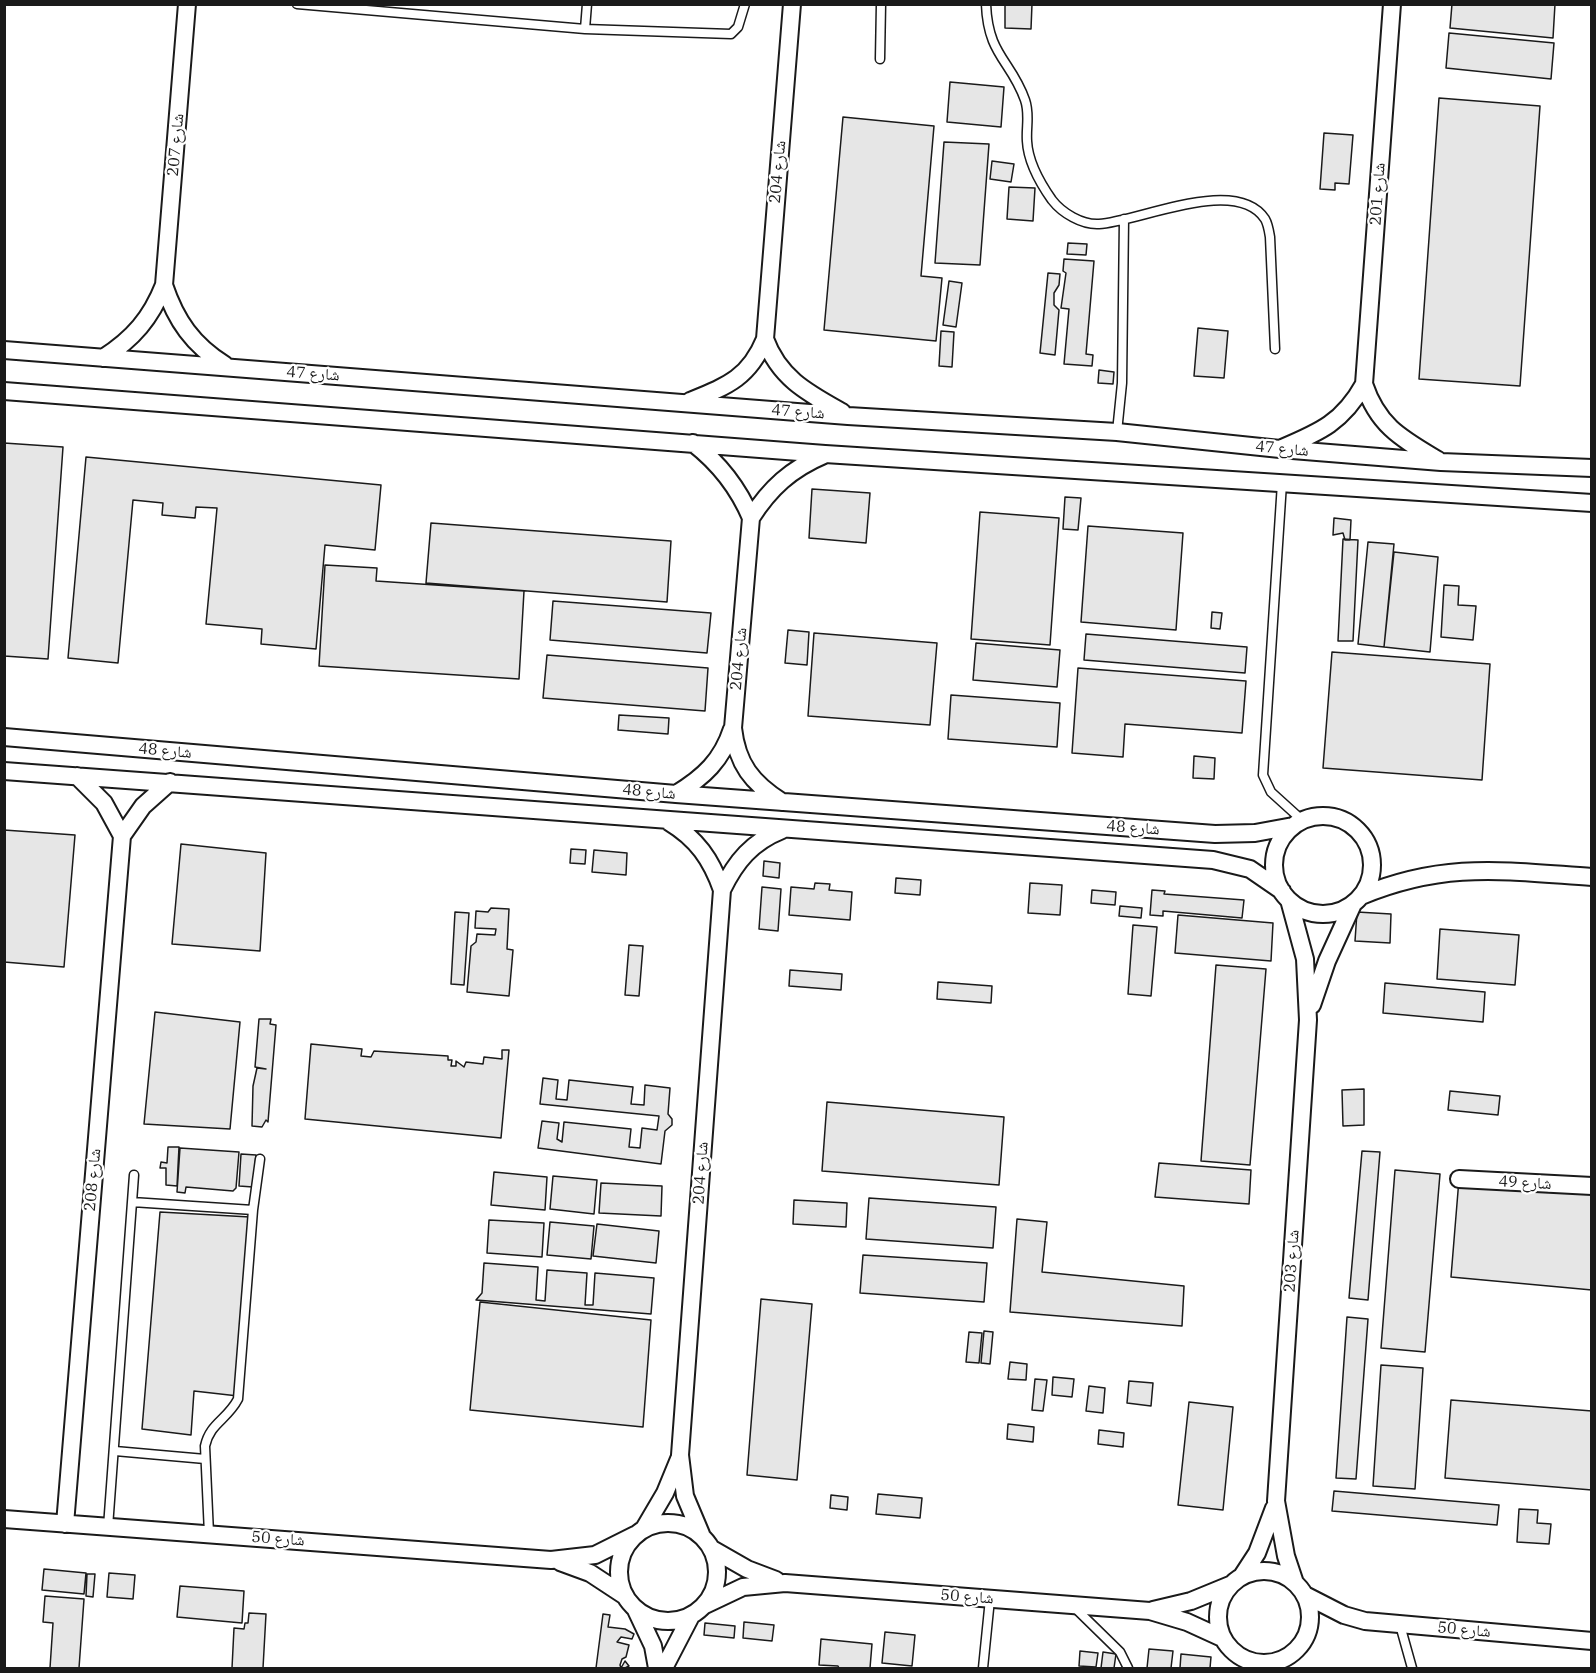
<!DOCTYPE html>
<meta charset="utf-8">
<style>
body{margin:0}
#map{position:relative;width:1596px;height:1673px;overflow:hidden;background:#fff;font-family:"IBM Plex Serif",serif}
canvas{display:block}
.frame{position:absolute;inset:0;border:6px solid #1a1a1a;pointer-events:none}
</style>
<div id="map">
<canvas width="1596" height="1673"></canvas>
<div class="frame"></div>
</div>
<script>
const g = document.querySelector('canvas').getContext('2d');
g.lineJoin = 'round';
function paint(path, color) {
  g.fillStyle = color;
  g.fill(path, 'evenodd');
}
function strokePath(path, color, width, dash) {
  g.strokeStyle = color;
  g.lineWidth = width;
  g.lineCap = dash ? 'butt' : 'round';
  g.setLineDash(dash || []);
  g.stroke(path);
}
function write(font, color, halo, rows, align = 'center') {
  g.font = font + ' "IBM Plex Serif","Noto Naskh Arabic",serif';
  g.lineWidth = 4.5;
  g.setLineDash([]);
  g.textBaseline = 'middle';
  g.strokeStyle = halo;
  g.fillStyle = color;
  for (const [text, x, y, turn = 0] of rows) {
    g.save();
    g.translate(x, y);
    g.rotate((+turn || 0) * Math.PI / 180);
    g.textAlign = isNaN(turn) ? turn : align;
    if (halo) g.strokeText(text, 0, 0);
    g.fillText(text, 0, 0);
    g.restore();
  }
}
const building = new Path2D(`
 M 1005,4 L 1032,4 L 1031,29 L 1005,28 Z
 M 1452,4 L 1555,4 L 1553,38 L 1450,28 Z
 M 1449,33 L 1554,43 L 1551,79 L 1446,68 Z
 M 950,82 L 1004,87 L 1001,127 L 947,122 Z
 M 1439,98 L 1540,106 L 1520,386 L 1419,379 Z
 M 843,117 L 934,126 L 921,276 L 942,278 L 936,341 L 824,330 Z
 M 1324,133 L 1353,135 L 1349,184 L 1335,183 L 1335,190 L 1320,189 Z
 M 944,142 L 989,144 L 980,265 L 935,263 Z
 M 992,161 L 1014,164 L 1011,182 L 990,179 Z
 M 1009,187 L 1035,188 L 1033,221 L 1007,219 Z
 M 1068,243 L 1087,244 L 1086,255 L 1067,254 Z
 M 1064,259 L 1094,261 L 1086,354 L 1093,355 L 1092,366 L 1064,364 L 1069,309 L 1061,308 L 1066,273 L 1063,271 Z
 M 1048,273 L 1060,274 L 1059,285 L 1054,293 L 1054,305 L 1059,310 L 1055,355 L 1040,353 Z
 M 949,281 L 962,283 L 956,327 L 943,325 Z
 M 1198,328 L 1228,331 L 1224,378 L 1194,376 Z
 M 941,331 L 954,332 L 952,367 L 939,366 Z
 M 1099,370 L 1114,372 L 1113,384 L 1098,383 Z
 M 4,443 L 63,447 L 48,659 L 4,656 Z
 M 86,457 L 381,485 L 375,550 L 325,545 L 316,649 L 261,644 L 262,629 L 206,624 L 217,508 L 196,507 L 195,518 L 162,515 L 163,503 L 133,500 L 118,663 L 68,658 Z
 M 812,489 L 870,493 L 866,543 L 809,538 Z
 M 1065,497 L 1081,498 L 1078,530 L 1063,529 Z
 M 980,512 L 1059,518 L 1050,645 L 971,639 Z
 M 1334,518 L 1351,520 L 1350,540 L 1345,540 L 1343,533 L 1333,535 Z
 M 431,523 L 671,541 L 667,602 L 426,583 Z
 M 1088,526 L 1183,533 L 1176,630 L 1081,622 Z
 M 1343,539 L 1358,540 L 1353,641 L 1338,641 Z
 M 1368,542 L 1394,544 L 1384,647 L 1358,644 Z
 M 1394,552 L 1438,557 L 1430,652 L 1384,647 Z
 M 325,565 L 377,568 L 376,581 L 524,591 L 519,679 L 319,666 Z
 M 1444,585 L 1459,586 L 1458,605 L 1476,606 L 1473,640 L 1441,637 Z
 M 553,601 L 711,613 L 707,653 L 550,640 Z
 M 1212,612 L 1222,613 L 1220,629 L 1211,628 Z
 M 788,630 L 809,632 L 807,665 L 785,663 Z
 M 814,633 L 937,643 L 930,725 L 808,716 Z
 M 1086,634 L 1247,647 L 1245,673 L 1084,660 Z
 M 976,643 L 1060,650 L 1057,687 L 973,680 Z
 M 1332,652 L 1490,664 L 1482,780 L 1323,768 Z
 M 547,655 L 708,668 L 705,711 L 543,698 Z
 M 1078,668 L 1246,681 L 1242,733 L 1125,724 L 1123,757 L 1072,753 Z
 M 951,695 L 1060,703 L 1057,747 L 948,739 Z
 M 619,715 L 669,718 L 668,734 L 618,730 Z
 M 1194,756 L 1215,758 L 1214,779 L 1193,778 Z
 M 4,830 L 75,835 L 64,967 L 4,962 Z
 M 181,844 L 266,853 L 260,951 L 172,944 Z
 M 571,849 L 586,850 L 585,864 L 570,863 Z
 M 594,850 L 627,853 L 626,875 L 592,872 Z
 M 764,861 L 780,863 L 779,878 L 763,876 Z
 M 896,878 L 921,880 L 920,895 L 895,893 Z
 M 815,883 L 830,884 L 829,890 L 852,892 L 850,920 L 789,915 L 791,887 L 814,889 Z
 M 1030,883 L 1062,885 L 1060,915 L 1028,913 Z
 M 762,887 L 781,889 L 778,931 L 759,929 Z
 M 1092,890 L 1116,892 L 1115,905 L 1091,903 Z
 M 1152,890 L 1165,891 L 1164,894 L 1244,900 L 1242,918 L 1163,911 L 1163,916 L 1150,915 Z
 M 1120,906 L 1142,908 L 1141,918 L 1119,916 Z
 M 491,908 L 509,909 L 507,949 L 513,950 L 509,996 L 467,992 L 471,946 L 476,942 L 477,934 L 495,935 L 496,929 L 475,928 L 476,911 L 488,912 Z
 M 455,912 L 469,913 L 464,985 L 451,984 Z
 M 1357,912 L 1391,914 L 1390,943 L 1355,941 Z
 M 1178,915 L 1273,923 L 1271,961 L 1175,953 Z
 M 1133,925 L 1157,927 L 1151,996 L 1128,994 Z
 M 1440,929 L 1519,935 L 1515,985 L 1437,979 Z
 M 629,945 L 643,946 L 639,996 L 625,995 Z
 M 1216,965 L 1266,969 L 1250,1165 L 1201,1161 Z
 M 790,970 L 842,974 L 841,990 L 789,986 Z
 M 938,982 L 992,986 L 991,1003 L 937,999 Z
 M 1385,983 L 1485,992 L 1483,1022 L 1383,1013 Z
 M 155,1012 L 240,1022 L 230,1129 L 144,1124 Z
 M 259,1019 L 271,1019 L 270,1024 L 276,1025 L 268,1122 L 266,1120 L 262,1127 L 252,1126 L 253,1086 L 257,1068 L 266,1069 L 255,1067 Z
 M 311,1044 L 362,1049 L 361,1056 L 371,1057 L 374,1051 L 448,1056 L 448,1060 L 452,1060 L 451,1066 L 456,1066 L 456,1061 L 464,1067 L 466,1062 L 483,1064 L 484,1057 L 502,1059 L 502,1050 L 509,1050 L 501,1138 L 305,1119 Z
 M 543,1078 L 558,1080 L 556,1099 L 567,1100 L 569,1080 L 633,1087 L 631,1104 L 644,1105 L 645,1085 L 670,1088 L 668,1114 L 672,1119 L 672,1125 L 665,1131 L 661,1164 L 538,1148 L 542,1121 L 559,1123 L 557,1139 L 562,1142 L 564,1122 L 631,1129 L 629,1147 L 640,1148 L 642,1128 L 657,1130 L 659,1116 L 540,1104 Z
 M 1364,1089 L 1364,1125 L 1343,1126 L 1342,1090 Z
 M 1450,1091 L 1500,1096 L 1498,1115 L 1448,1110 Z
 M 827,1102 L 1004,1117 L 999,1185 L 822,1171 Z
 M 168,1147 L 179,1147 L 177,1186 L 166,1185 L 166,1168 L 160,1168 L 161,1162 L 167,1163 Z
 M 180,1148 L 239,1152 L 236,1188 L 233,1191 L 186,1187 L 185,1193 L 177,1192 Z
 M 1362,1151 L 1380,1152 L 1368,1300 L 1349,1298 Z
 M 241,1154 L 256,1155 L 253,1187 L 239,1186 Z
 M 1159,1163 L 1251,1170 L 1249,1204 L 1155,1197 Z
 M 1395,1170 L 1440,1174 L 1425,1352 L 1381,1348 Z
 M 494,1172 L 547,1177 L 545,1210 L 491,1205 Z
 M 553,1176 L 597,1180 L 594,1214 L 550,1209 Z
 M 1459,1179 L 1592,1191 L 1592,1290 L 1451,1277 Z
 M 601,1183 L 662,1186 L 661,1216 L 599,1213 Z
 M 869,1198 L 996,1207 L 993,1248 L 866,1239 Z
 M 794,1200 L 847,1203 L 846,1227 L 793,1224 Z
 M 160,1212 L 250,1217 L 238,1396 L 194,1391 L 191,1435 L 142,1429 Z
 M 1017,1219 L 1047,1222 L 1042,1272 L 1184,1286 L 1182,1326 L 1010,1312 Z
 M 489,1220 L 544,1223 L 542,1257 L 487,1253 Z
 M 550,1222 L 594,1226 L 591,1259 L 547,1255 Z
 M 597,1224 L 659,1231 L 656,1263 L 593,1256 Z
 M 863,1255 L 987,1263 L 984,1302 L 860,1293 Z
 M 484,1263 L 538,1267 L 536,1300 L 545,1301 L 547,1270 L 587,1273 L 585,1305 L 593,1305 L 595,1273 L 654,1278 L 651,1314 L 476,1300 L 482,1293 Z
 M 761,1299 L 812,1304 L 797,1480 L 747,1475 Z
 M 480,1302 L 651,1320 L 643,1427 L 470,1410 Z
 M 1347,1317 L 1368,1319 L 1356,1479 L 1336,1478 Z
 M 984,1331 L 993,1332 L 990,1364 L 981,1363 Z
 M 969,1332 L 982,1333 L 979,1363 L 966,1362 Z
 M 1010,1362 L 1027,1364 L 1026,1380 L 1008,1379 Z
 M 1381,1365 L 1423,1368 L 1415,1489 L 1373,1486 Z
 M 1053,1377 L 1074,1379 L 1072,1397 L 1052,1395 Z
 M 1035,1379 L 1047,1380 L 1043,1411 L 1032,1410 Z
 M 1129,1381 L 1153,1383 L 1151,1406 L 1127,1403 Z
 M 1089,1386 L 1105,1388 L 1103,1413 L 1086,1411 Z
 M 1451,1400 L 1592,1411 L 1592,1490 L 1445,1478 Z
 M 1189,1402 L 1233,1407 L 1223,1510 L 1178,1505 Z
 M 1008,1424 L 1034,1427 L 1033,1442 L 1007,1439 Z
 M 1099,1430 L 1124,1433 L 1123,1447 L 1098,1444 Z
 M 1334,1491 L 1499,1505 L 1497,1525 L 1332,1511 Z
 M 878,1494 L 922,1498 L 920,1518 L 876,1514 Z
 M 831,1495 L 848,1497 L 847,1510 L 830,1508 Z
 M 1519,1509 L 1538,1510 L 1537,1523 L 1551,1524 L 1549,1544 L 1517,1542 Z
 M 44,1569 L 86,1573 L 84,1594 L 42,1590 Z
 M 109,1573 L 135,1575 L 133,1599 L 107,1597 Z
 M 87,1574 L 95,1574 L 93,1597 L 86,1596 Z
 M 180,1586 L 244,1591 L 242,1623 L 177,1617 Z
 M 45,1596 L 84,1599 L 79,1668 L 50,1668 L 53,1623 L 43,1622 Z
 M 249,1613 L 266,1614 L 263,1668 L 232,1668 L 234,1628 L 244,1629 L 245,1623 L 248,1623 Z
 M 603,1614 L 610,1615 L 608,1627 L 625,1629 L 634,1634 L 632,1639 L 621,1637 L 617,1642 L 629,1645 L 626,1657 L 622,1659 L 620,1665 L 621,1668 L 625,1661 L 629,1666 L 625,1668 L 596,1668 Z
 M 744,1622 L 774,1625 L 772,1641 L 743,1638 Z
 M 705,1623 L 735,1626 L 734,1638 L 704,1635 Z
 M 885,1632 L 915,1635 L 912,1666 L 882,1663 Z
 M 821,1639 L 872,1644 L 870,1668 L 839,1668 L 838,1666 L 819,1665 Z
 M 1149,1649 L 1173,1651 L 1171,1668 L 1147,1668 Z
 M 1080,1651 L 1098,1653 L 1096,1667 L 1079,1666 Z
 M 1103,1652 L 1116,1654 L 1114,1668 L 1101,1668 Z
 M 1181,1654 L 1211,1657 L 1210,1668 L 1180,1668 Z`);
const lane = new Path2D(`
 M 297,4 L 585,29 L 587,4
 M 986,4 C 988,56 1011,60 1025,100 C 1030,114 1026,127 1027,141 C 1028,162 1040,183 1052,200 C 1062,213 1082,225 1099,224 C 1138,222 1236,175 1265,219 C 1268,224 1269,231 1270,237 L 1275,349
 M 585,29 L 731,34 L 738,27 L 745,4
 M 880,59 L 881,4
 M 1117,432 L 1122,383 L 1124,219
 M 1282,483 L 1263,775 L 1271,792 L 1303,821
 M 132,1202 L 253,1210
 M 115,1451 L 205,1459
 M 108,1527 L 134,1175
 M 209,1534 L 205,1446 C 210,1423 227,1420 238,1399 L 253,1210 L 260,1159
 M 1073,1606 L 1120,1652 L 1128,1668
 M 1400,1625 L 1412,1668
 M 983,1668 L 990,1599`);
const street = new Path2D(`
 M 164,285 C 176,321 193,345 225,365
 M 765,339 C 779,378 808,393 842,412
 M 4,350 L 848,416 L 1117,432 L 1280,449 L 1441,462 L 1592,468
 M 103,358 C 133,339 151,318 164,285 L 187,4
 M 1364,384 C 1378,426 1401,438 1438,460
 M 4,391 L 825,454 L 1592,503
 M 690,401 C 727,386 749,378 765,339 L 792,4
 M 693,443 C 720,464 738,487 751,518
 M 1282,448 C 1320,432 1343,422 1364,384 L 1392,4
 M 4,737 L 676,794 L 1215,834 L 1255,833 L 1293,826
 M 4,771 L 1213,860 L 1250,869 L 1282,891
 M 77,776 L 104,803 L 122,836
 M 676,794 C 704,777 722,760 732,729
 M 782,802 C 752,783 737,764 733,728 L 751,518 C 770,488 791,469 824,455
 M1274 865a49 49 0 1 1 98 0a49 49 0 1 1-98 0Z
 M 669,822 C 697,839 711,859 722,890
 M 1361,896 C 1445,861 1504,871 1592,877
 M 1289,900 L 1305,959 L 1308,1020 L 1276,1501 L 1286,1556 L 1295,1583
 M 1312,1005 L 1327,961 L 1353,904
 M 1459,1179 L 1592,1186
 M 4,1519 L 551,1560 L 595,1555 L 635,1535
 M619 1572a49 49 0 1 1 98 0a49 49 0 1 1-98 0Z
 M 65,1524 L 122,836 L 143,806 L 170,782
 M 645,1527 L 665,1493 L 679,1459
 M 701,1534 L 685,1496 L 680,1455 L 722,890 C 736,861 752,842 782,830
 M 712,1549 L 747,1569 L 776,1580
 M 560,1562 L 590,1573 L 625,1596
 M1218 1617a46 46 0 1 1 92 0a46 46 0 1 1-92 0Z
 M 1242,1576 L 1257,1553 L 1274,1508
 M 1305,1595 L 1344,1615 L 1365,1621 L 1592,1641
 M 705,1605 L 743,1587 L 785,1583 L 1150,1611 L 1187,1622 L 1222,1638
 M 636,1610 L 653,1646 L 657,1668
 M 1153,1610 L 1191,1601 L 1230,1585
 M 664,1668 L 691,1616`);
const streetNames = [
 ["شارع 207",176,145,-85],
 ["شارع 204",778,172,-85],
 ["شارع 201",1378,194,-86],
 ["شارع 47",313,374,4],
 ["شارع 47",798,412,4],
 ["شارع 47",1282,449,5],
 ["شارع 204",739,659,-85],
 ["شارع 48",165,751,5],
 ["شارع 48",649,792,5],
 ["شارع 48",1133,828,4],
 ["شارع 204",701,1173,-86],
 ["شارع 208",93,1180,-85],
 ["شارع 49",1525,1183,3],
 ["شارع 203",1292,1261,-86],
 ["شارع 50",278,1539,4],
 ["شارع 50",967,1597,4],
 ["شارع 50",1464,1630,5]
];
paint(building, '#e6e6e6');
strokePath(building, '#1a1a1a', 1.5);
strokePath(lane, '#1a1a1a', 11);
strokePath(street, '#1a1a1a', 20);
strokePath(lane, '#fff', 8);
strokePath(street, '#fff', 16);
write('16px', '#1a1a1a', '#fff', streetNames);
</script>
